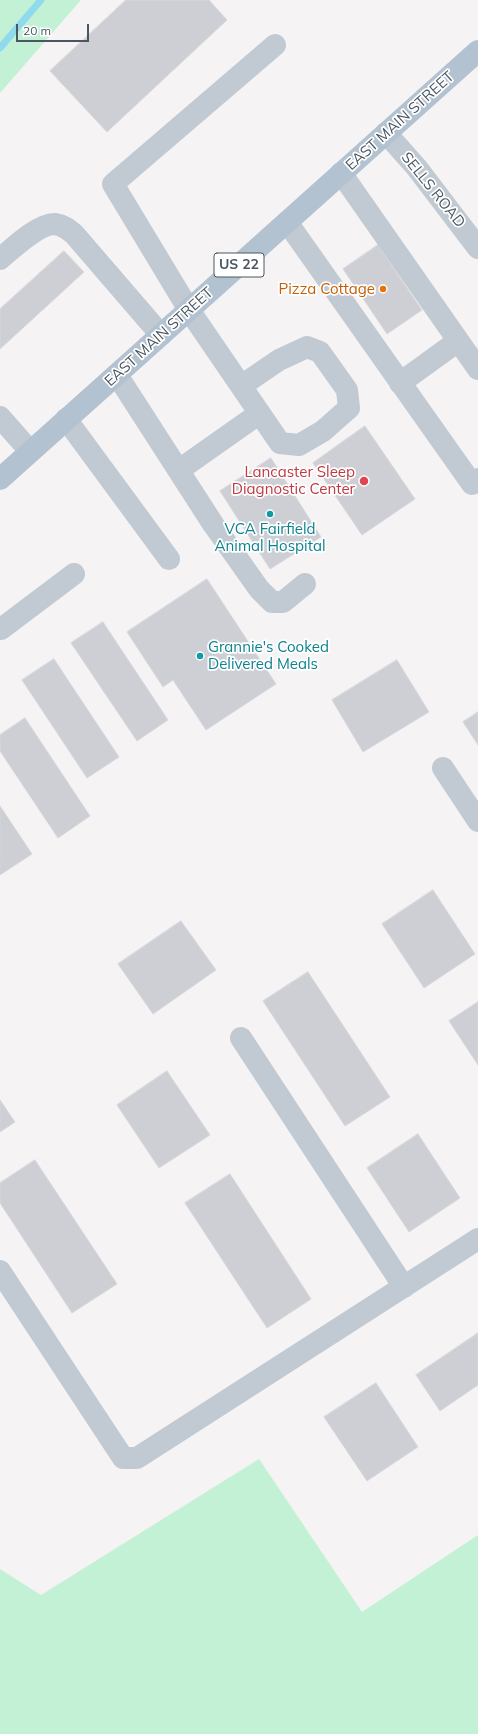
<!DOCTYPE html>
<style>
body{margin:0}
#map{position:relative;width:478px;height:1734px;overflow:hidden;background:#f5f3f3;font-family:Mulish,sans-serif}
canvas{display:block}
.scale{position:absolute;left:16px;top:24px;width:73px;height:18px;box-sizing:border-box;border:2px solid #4a5661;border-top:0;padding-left:5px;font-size:12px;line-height:14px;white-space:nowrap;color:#4a5661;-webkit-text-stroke:3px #fff;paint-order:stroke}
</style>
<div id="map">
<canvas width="478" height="1734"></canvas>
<div class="scale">20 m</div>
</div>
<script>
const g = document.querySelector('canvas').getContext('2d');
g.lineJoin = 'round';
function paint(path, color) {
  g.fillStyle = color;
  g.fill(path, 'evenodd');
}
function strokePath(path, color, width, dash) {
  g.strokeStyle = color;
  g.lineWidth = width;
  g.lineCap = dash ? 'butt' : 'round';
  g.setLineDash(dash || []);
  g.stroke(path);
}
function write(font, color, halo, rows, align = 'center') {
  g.font = font + ' Mulish,sans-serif';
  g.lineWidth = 3.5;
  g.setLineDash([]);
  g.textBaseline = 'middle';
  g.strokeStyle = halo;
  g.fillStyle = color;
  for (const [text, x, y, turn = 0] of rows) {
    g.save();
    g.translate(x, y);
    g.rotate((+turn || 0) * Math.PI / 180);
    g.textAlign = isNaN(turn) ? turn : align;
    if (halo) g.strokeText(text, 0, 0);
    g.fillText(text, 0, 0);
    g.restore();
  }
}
const green = new Path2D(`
 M 0,0 L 81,0 L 0,93 Z
 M 259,1459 L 362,1612 L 478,1535 L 478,1734 L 0,1734 L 0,1569 L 41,1595 Z`);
const stream = new Path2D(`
 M 0,48 L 41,0`);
const building = new Path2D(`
 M 126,0 L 209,0 L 227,20 L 107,132 L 50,71 Z
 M 378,245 L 422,310 L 387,334 L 343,269 Z
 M 64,251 L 84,272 L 0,349 L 0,309 Z
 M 365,426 L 415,499 L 362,535 L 313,463 Z
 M 271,458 L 321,537 L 270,569 L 220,491 Z
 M 207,579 L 276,684 L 206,730 L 173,680 L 163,687 L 127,632 Z
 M 103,622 L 168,720 L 137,741 L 71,643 Z
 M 54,659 L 119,757 L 87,778 L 22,680 Z
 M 397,660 L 429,712 L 363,752 L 332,700 Z
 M 478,712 L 478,745 L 463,722 Z
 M 25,718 L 90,816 L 58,838 L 0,751 L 0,735 Z
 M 0,806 L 32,854 L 0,875 Z
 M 433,890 L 475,954 L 424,988 L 382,924 Z
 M 181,921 L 216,970 L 153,1014 L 118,964 Z
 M 308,972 L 390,1097 L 345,1126 L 263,1001 Z
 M 478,1002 L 478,1065 L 449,1021 Z
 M 167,1071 L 210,1135 L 159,1168 L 117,1105 Z
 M 0,1100 L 15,1122 L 0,1132 Z
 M 418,1134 L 460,1198 L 409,1232 L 367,1168 Z
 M 35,1160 L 117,1284 L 72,1313 L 0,1203 L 0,1183 Z
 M 230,1174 L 311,1299 L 267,1328 L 185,1203 Z
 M 478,1333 L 478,1385 L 440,1411 L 416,1375 Z
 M 376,1383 L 418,1447 L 367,1481 L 324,1417 Z`);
const minor = new Path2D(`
 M 386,133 L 417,168 L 478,248
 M 341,173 L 478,369
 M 287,222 L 472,484 L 478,479
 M 0,259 C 12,249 39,223 55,224 C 63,225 68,229 74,234 L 161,335
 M 117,375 L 213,524 L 259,589 L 272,602 L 283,602 L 305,584
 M 400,383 L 458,341
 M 241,386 L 279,360 L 307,347 L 320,352 L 347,390 L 349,408 L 323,431 L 299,445 L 280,443 L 189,310 L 113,184 L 275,45
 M 0,417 L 30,451
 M 66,419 L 169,559
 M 179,470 L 250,420
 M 1,629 L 74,574
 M 443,768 L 478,821
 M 241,1038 L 404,1287
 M 0,1271 L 123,1458 L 137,1458 L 478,1239`);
const major = new Path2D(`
 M 0,479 L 478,51`);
const markers = [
 [383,289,4,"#e8710a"],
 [364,481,5,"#e0444e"],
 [270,514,4,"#0f9aa8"],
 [200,656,4,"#0f9aa8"]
];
const shields = [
 [239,265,50]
];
const shieldNames = [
 ["US 22",239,265]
];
const streetNames = [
 ["EAST MAIN STREET",400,121,-42],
 ["SELLS ROAD",433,190,51],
 ["EAST MAIN STREET",159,337,-42]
];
const foodNames = [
 ["Pizza Cottage",375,289]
];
const healthNames = [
 ["Lancaster Sleep",355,472],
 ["Diagnostic Center",355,489]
];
const cultureNames = [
 ["VCA Fairfield",270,529],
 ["Animal Hospital",270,546],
 ["Grannie's Cooked",208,647,"left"],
 ["Delivered Meals",208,664,"left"]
];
paint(green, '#c3f1d5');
strokePath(stream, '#90daee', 7);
paint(building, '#cdcfd5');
strokePath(building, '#d7d9de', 1);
strokePath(minor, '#c1cad2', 22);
strokePath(major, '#b3c2d1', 22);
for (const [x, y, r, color] of markers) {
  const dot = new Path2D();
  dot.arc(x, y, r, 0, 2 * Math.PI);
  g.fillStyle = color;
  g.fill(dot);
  strokePath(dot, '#fff', 1.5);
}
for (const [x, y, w] of shields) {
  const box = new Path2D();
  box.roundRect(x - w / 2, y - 12, w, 24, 3);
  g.fillStyle = '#fff';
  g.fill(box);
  strokePath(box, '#4a5661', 1);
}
write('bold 14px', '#4a5661', null, shieldNames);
write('15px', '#4a5661', '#fff', streetNames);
write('15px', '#c56008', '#fff', foodNames, 'right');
write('15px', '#be3a42', '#fff', healthNames, 'right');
write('15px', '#0d838f', '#fff', cultureNames);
</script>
